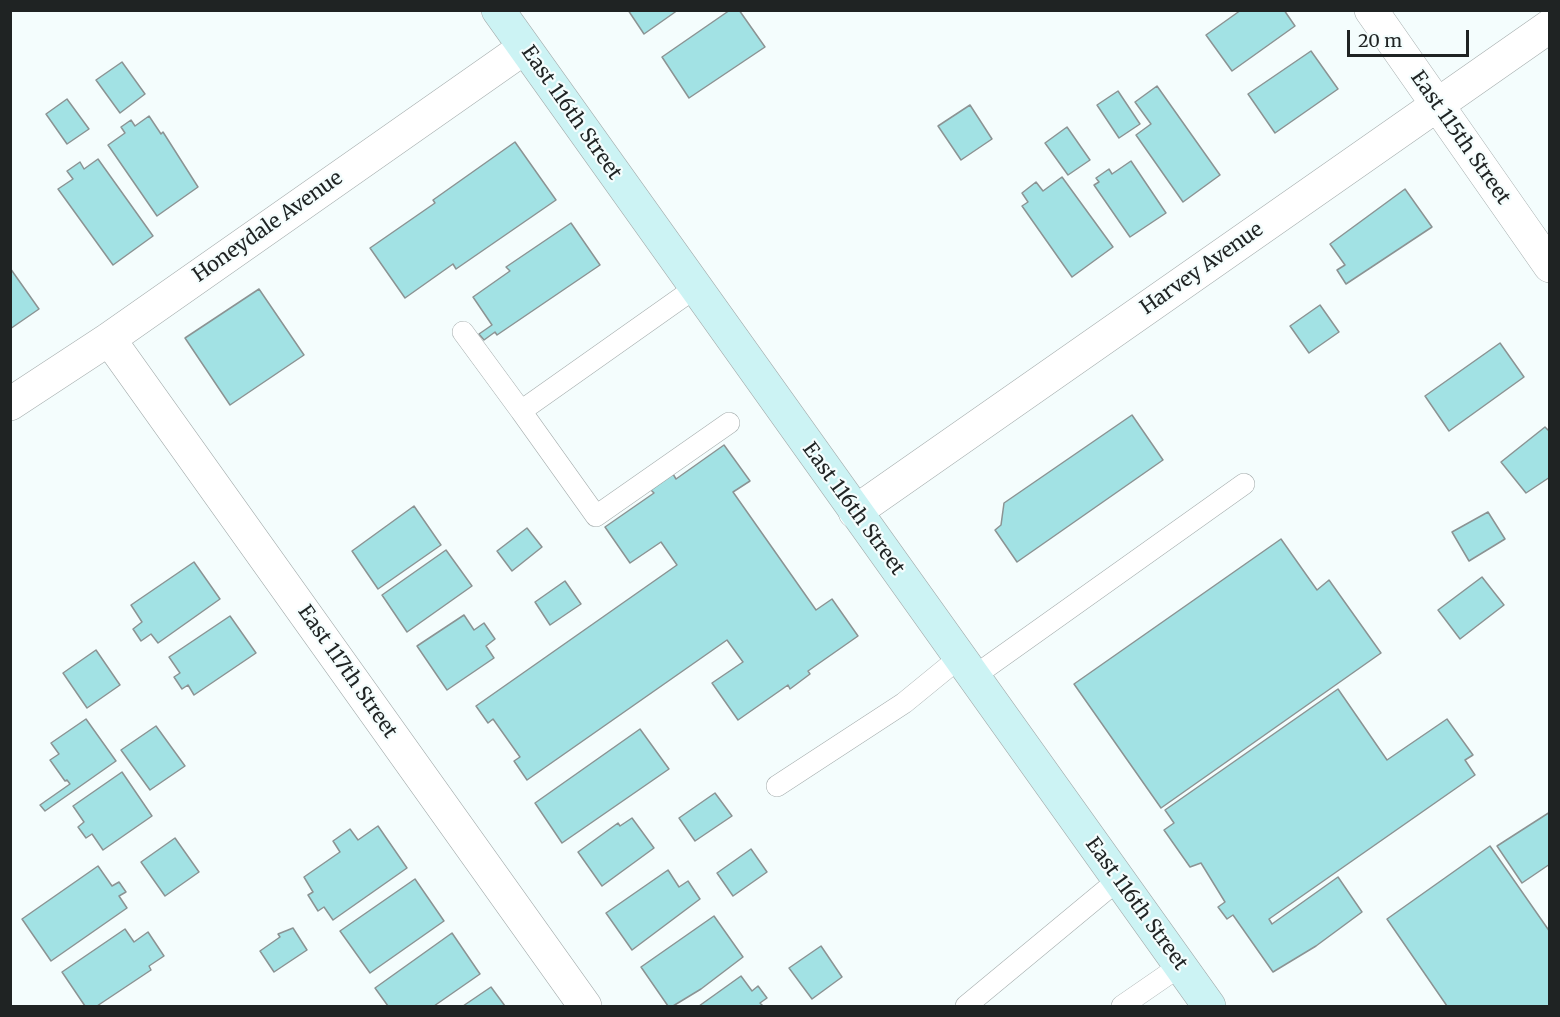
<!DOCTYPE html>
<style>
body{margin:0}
#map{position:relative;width:1560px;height:1017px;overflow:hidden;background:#f4fdfd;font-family:Merriweather,serif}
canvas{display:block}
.frame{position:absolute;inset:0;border:12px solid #1f2323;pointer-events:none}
.scale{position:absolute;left:1347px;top:30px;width:122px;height:27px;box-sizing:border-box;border:3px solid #1f2323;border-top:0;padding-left:8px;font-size:18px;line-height:21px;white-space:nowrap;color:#1f2323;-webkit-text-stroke:4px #f4fdfd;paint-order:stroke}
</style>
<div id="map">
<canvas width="1560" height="1017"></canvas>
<div class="frame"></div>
<div class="scale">20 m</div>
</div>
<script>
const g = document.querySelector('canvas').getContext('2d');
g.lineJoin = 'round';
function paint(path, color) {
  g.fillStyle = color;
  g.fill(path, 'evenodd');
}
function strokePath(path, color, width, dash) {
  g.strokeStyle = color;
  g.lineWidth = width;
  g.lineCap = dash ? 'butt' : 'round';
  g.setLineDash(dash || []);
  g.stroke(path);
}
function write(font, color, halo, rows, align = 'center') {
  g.font = font + ' Merriweather,serif';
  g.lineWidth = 4.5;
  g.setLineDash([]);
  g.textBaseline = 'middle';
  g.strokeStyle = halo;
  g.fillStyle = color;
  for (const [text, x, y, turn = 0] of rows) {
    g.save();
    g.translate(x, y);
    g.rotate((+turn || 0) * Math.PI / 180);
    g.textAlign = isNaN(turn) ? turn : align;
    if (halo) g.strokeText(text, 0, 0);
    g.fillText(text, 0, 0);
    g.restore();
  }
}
const building = new Path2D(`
 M 628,10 L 678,10 L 644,34 Z
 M 730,10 L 739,10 L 765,47 L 689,98 L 662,57 Z
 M 1241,10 L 1284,10 L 1295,26 L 1232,71 L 1206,35 Z
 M 1311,51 L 1338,89 L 1275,133 L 1248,94 Z
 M 122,62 L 145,94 L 120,113 L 96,80 Z
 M 1157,86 L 1220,175 L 1183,202 L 1136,135 L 1151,124 L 1135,102 Z
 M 1118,91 L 1140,124 L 1119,138 L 1097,105 Z
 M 67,99 L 89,129 L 67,144 L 46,114 Z
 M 970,105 L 992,139 L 961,160 L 938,126 Z
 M 149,116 L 161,134 L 163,132 L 198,187 L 157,216 L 108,145 L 125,133 L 121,127 L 131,120 L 135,126 Z
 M 1067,127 L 1090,160 L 1068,175 L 1045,143 Z
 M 515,142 L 556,200 L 456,269 L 453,264 L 405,298 L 370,248 L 435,203 L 433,200 Z
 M 98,159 L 153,236 L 113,265 L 58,189 L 73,179 L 67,171 L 80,162 L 84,169 Z
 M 1131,161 L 1166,213 L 1130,237 L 1094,185 L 1099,182 L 1096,178 L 1109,169 L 1112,174 Z
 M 1062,177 L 1113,247 L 1072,277 L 1022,206 L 1028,202 L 1022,193 L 1036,182 L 1043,191 Z
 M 1405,189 L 1432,227 L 1346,284 L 1337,270 L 1345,265 L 1330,244 Z
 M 571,223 L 600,265 L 497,335 L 495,332 L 484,340 L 479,334 L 492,325 L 473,297 L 510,271 L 506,267 Z
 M 10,268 L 39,309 L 10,329 Z
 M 259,289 L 304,355 L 230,405 L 185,338 Z
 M 1320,305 L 1339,332 L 1309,353 L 1290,326 Z
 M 1500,343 L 1524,377 L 1449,431 L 1425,396 Z
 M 1132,415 L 1163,460 L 1017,562 L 995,530 L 1001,525 L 1004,503 Z
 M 1545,427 L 1550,432 L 1550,477 L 1526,493 L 1501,462 Z
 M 724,445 L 750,481 L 733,492 L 816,610 L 832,599 L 858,636 L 808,671 L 810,674 L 790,689 L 788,685 L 738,720 L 712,683 L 743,662 L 727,640 L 527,780 L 514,761 L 520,757 L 493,719 L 488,723 L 476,706 L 677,565 L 661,542 L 630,563 L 605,527 L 654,493 L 651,490 L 673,474 L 676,479 Z
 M 414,506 L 441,545 L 378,589 L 352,551 Z
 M 1488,512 L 1505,539 L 1469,561 L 1452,532 Z
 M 527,528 L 542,547 L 512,571 L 497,551 Z
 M 1281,539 L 1317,590 L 1329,580 L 1381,653 L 1161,808 L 1074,684 Z
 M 446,550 L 472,586 L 407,632 L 382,595 Z
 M 194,562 L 220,599 L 158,643 L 151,634 L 141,641 L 133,629 L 142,622 L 131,605 Z
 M 1482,577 L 1504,605 L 1460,639 L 1438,610 Z
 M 565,581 L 581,604 L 550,625 L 535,602 Z
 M 464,615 L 474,630 L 484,623 L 495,639 L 486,646 L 494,658 L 447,690 L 417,646 Z
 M 230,616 L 256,653 L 194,695 L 188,685 L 182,689 L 174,677 L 180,673 L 169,657 Z
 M 96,650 L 120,685 L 87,708 L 63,673 Z
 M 1338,689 L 1387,760 L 1447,719 L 1473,755 L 1465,760 L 1475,775 L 1269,919 L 1272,924 L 1338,877 L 1362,912 L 1316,946 L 1273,972 L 1233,915 L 1227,919 L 1218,907 L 1225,902 L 1201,863 L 1190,867 L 1164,830 L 1174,823 L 1165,810 Z
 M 86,719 L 116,761 L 45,811 L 40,805 L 70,784 L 67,780 L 65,781 L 50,760 L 59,754 L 51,743 Z
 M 156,726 L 185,766 L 150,790 L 121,750 Z
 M 640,729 L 669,769 L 562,843 L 535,803 Z
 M 122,772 L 152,816 L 103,850 L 92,834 L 86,838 L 78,827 L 84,822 L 73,806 Z
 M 715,793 L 732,816 L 695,841 L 679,818 Z
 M 1550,812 L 1550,864 L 1522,883 L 1497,846 Z
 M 632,818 L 654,848 L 602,886 L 578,852 L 618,823 L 620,826 Z
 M 378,826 L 407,868 L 333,920 L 324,907 L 318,911 L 308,895 L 313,892 L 304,877 L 340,852 L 333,841 L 350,829 L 358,840 Z
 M 175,838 L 199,872 L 165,896 L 141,862 Z
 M 1490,846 L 1550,932 L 1550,1006 L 1447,1006 L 1387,919 Z
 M 751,849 L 767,872 L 733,896 L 717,873 Z
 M 98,866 L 112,886 L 119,882 L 126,892 L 119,896 L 127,908 L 51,961 L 22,919 Z
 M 668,870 L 679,887 L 688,881 L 700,899 L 632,950 L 606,913 Z
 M 415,879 L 444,921 L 370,973 L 340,931 Z
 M 714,916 L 743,957 L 701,989 L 673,1006 L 668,1006 L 641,967 Z
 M 293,928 L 307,950 L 274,972 L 260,951 L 280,937 L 278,934 Z
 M 125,929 L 134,942 L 148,932 L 164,956 L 149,966 L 151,970 L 97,1006 L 85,1006 L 62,972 Z
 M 452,933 L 480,974 L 434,1006 L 388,1006 L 375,988 Z
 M 821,946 L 842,977 L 812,999 L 789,968 Z
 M 741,976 L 752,991 L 758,986 L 767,998 L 760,1003 L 763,1006 L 699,1006 Z
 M 491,987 L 505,1006 L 463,1006 Z`);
const lane = new Path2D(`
 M 695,288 L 521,411 L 596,516 L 729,423
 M 463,332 L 521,411
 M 973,677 L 1244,484
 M 777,786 L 904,703 L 959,658
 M 966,1006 L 1118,880
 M 1122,1006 L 1180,966`);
const street = new Path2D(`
 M 1371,10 L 1550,266
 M 109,339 L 585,1006
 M 10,404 L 109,339 L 524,48
 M 855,512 L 1550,26`);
const secondary = new Path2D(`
 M 498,10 L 1209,1006`);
const streetNames = [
 ["East 116th Street",571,113,55],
 ["East 115th Street",1460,138,55],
 ["Honeydale Avenue",268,227,-35],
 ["Harvey Avenue",1202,269,-35],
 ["East 116th Street",853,509,54],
 ["East 117th Street",347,672,55],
 ["East 116th Street",1136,904,54]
];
paint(building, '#a2e2e4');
strokePath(building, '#8b9393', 1.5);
strokePath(lane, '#a5adad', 22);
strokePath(street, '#a5adad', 34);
strokePath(secondary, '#a5adad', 34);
strokePath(lane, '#fff', 21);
strokePath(street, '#fff', 33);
strokePath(secondary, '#ccf3f4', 33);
write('20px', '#1f2323', '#f4fdfd', streetNames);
</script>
